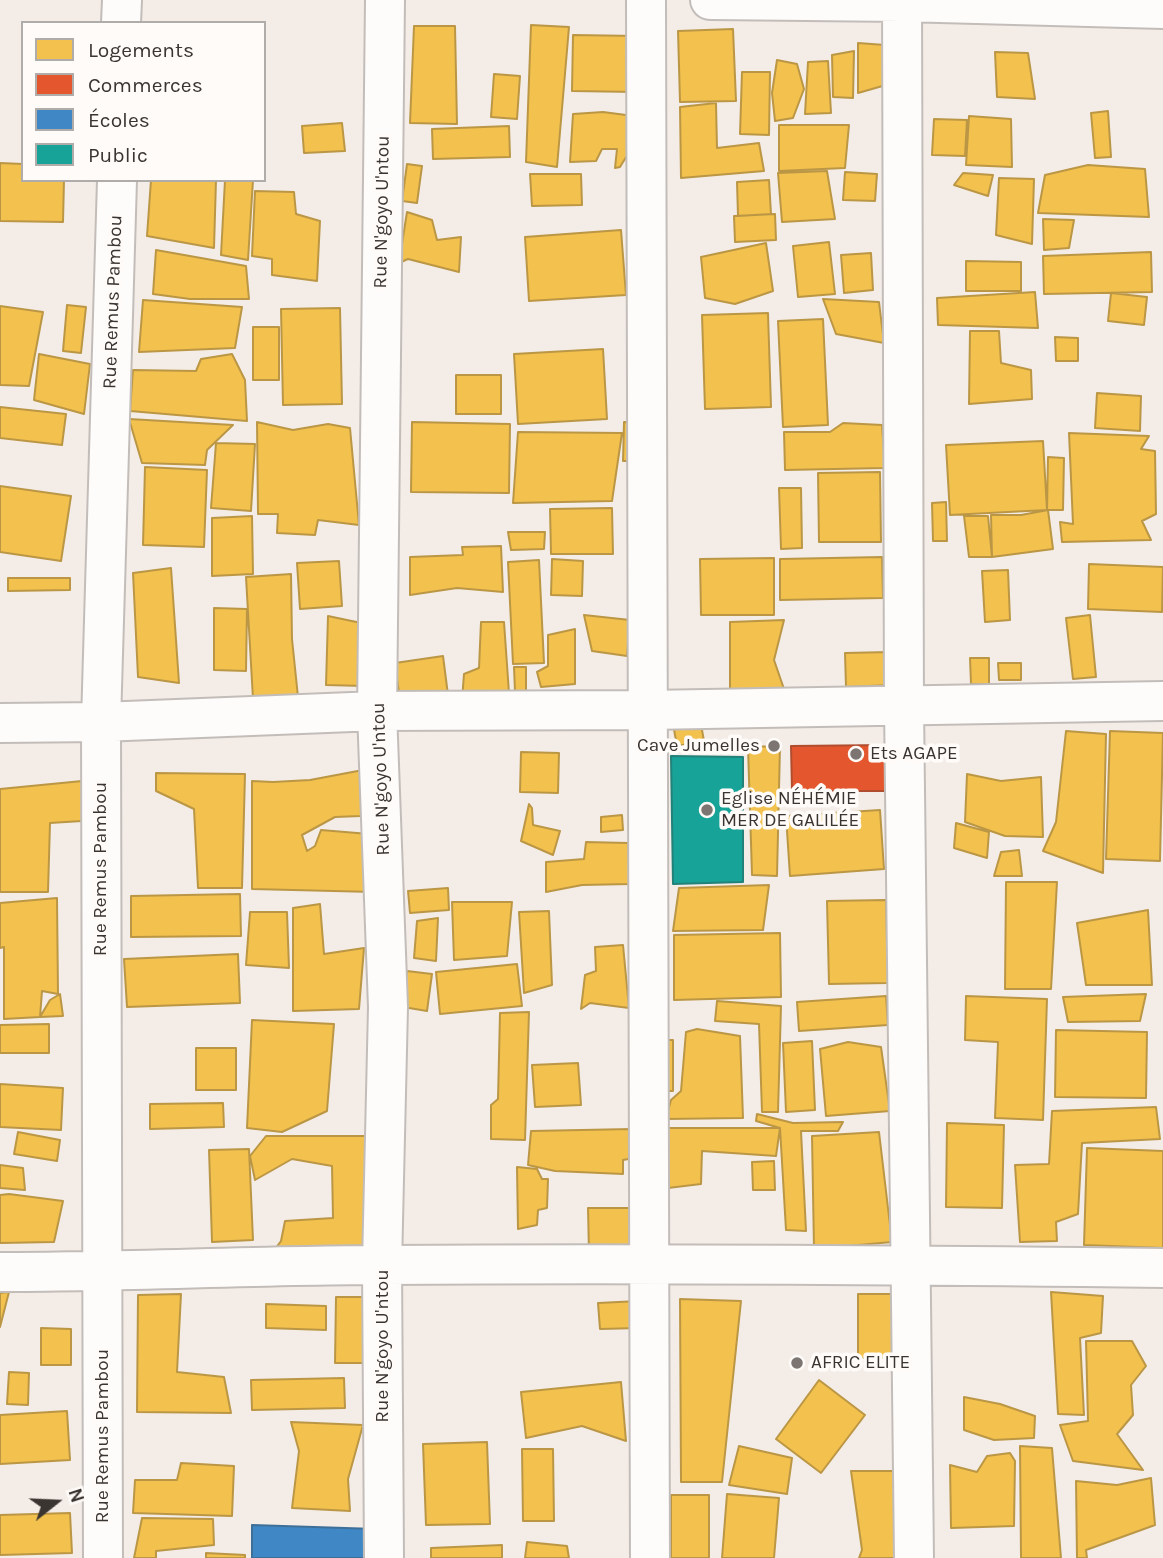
<!DOCTYPE html>
<meta charset="utf-8">
<style>
body{margin:0}
#map{position:relative;width:1163px;height:1558px;overflow:hidden;background:#f4ece7;font-family:Karla,sans-serif}
canvas{display:block}
.legend{position:absolute;left:21px;top:21px;width:245px;height:161px;box-sizing:border-box;background:#fefbf9;border:2px solid #b0aca9;margin:0;padding:9px 12px;list-style:none;font-size:21px;color:#3b3531}
.legend li{display:flex;align-items:center;gap:14px;height:35px}
.legend b{width:35px;border:2px solid #b0aca9}
.north{position:absolute;left:21px;top:1467px;width:70px;height:70px;-webkit-text-stroke:5px #fefbf9;paint-order:stroke;rotate:72deg;font-size:19px;font-weight:700;line-height:28px;text-align:center;color:#3b3531}
.north::after{content:'';display:block;margin:auto;width:24px;height:32px;background:#3b3531;clip-path:polygon(50% 0,100% 100%,50% 72%,0 100%)}
</style>
<div id="map">
<canvas width="1163" height="1558"></canvas>
<ul class="legend">
<li><b style="height:19px;background:#f2c14e"></b>Logements</li>
<li><b style="height:19px;background:#e4572e"></b>Commerces</li>
<li><b style="height:19px;background:#3f88c5"></b>Écoles</li>
<li><b style="height:19px;background:#17a398"></b>Public</li>
</ul>
<div class="north">N</div>
</div>
<script>
const g = document.querySelector('canvas').getContext('2d');
g.lineJoin = 'round';
function paint(path, color) {
  g.fillStyle = color;
  g.fill(path, 'evenodd');
}
function strokePath(path, color, width, dash) {
  g.strokeStyle = color;
  g.lineWidth = width;
  g.lineCap = dash ? 'butt' : 'round';
  g.setLineDash(dash || []);
  g.stroke(path);
}
function write(font, color, halo, rows, align = 'center') {
  g.font = font + ' Karla,sans-serif';
  g.lineWidth = 7;
  g.setLineDash([]);
  g.textBaseline = 'middle';
  g.strokeStyle = halo;
  g.fillStyle = color;
  for (const [text, x, y, turn = 0] of rows) {
    g.save();
    g.translate(x, y);
    g.rotate((+turn || 0) * Math.PI / 180);
    g.textAlign = isNaN(turn) ? turn : align;
    if (halo) g.strokeText(text, 0, 0);
    g.fillText(text, 0, 0);
    g.restore();
  }
}
const homes = new Path2D(`
 M 531,25 L 569,27 L 557,167 L 526,162 Z
 M 414,26 L 455,26 L 457,124 L 410,123 Z
 M 733,29 L 736,101 L 680,102 L 678,31 Z
 M 573,35 L 638,36 L 637,92 L 572,91 Z
 M 858,43 L 885,45 L 886,85 L 858,93 Z
 M 854,51 L 853,98 L 833,97 L 832,55 Z
 M 995,52 L 1028,53 L 1035,99 L 997,97 Z
 M 777,60 L 797,64 L 804,89 L 793,118 L 775,121 L 772,93 Z
 M 828,61 L 831,113 L 805,114 L 808,62 Z
 M 742,72 L 770,72 L 769,135 L 740,134 Z
 M 494,74 L 520,76 L 517,119 L 491,117 Z
 M 716,103 L 717,148 L 759,143 L 764,171 L 681,178 L 680,107 Z
 M 1108,111 L 1111,157 L 1095,158 L 1091,113 Z
 M 603,112 L 626,115 L 639,136 L 620,167 L 615,168 L 617,149 L 602,149 L 596,161 L 570,162 L 573,114 Z
 M 969,116 L 1011,119 L 1012,167 L 966,165 Z
 M 934,119 L 967,120 L 965,156 L 932,155 Z
 M 342,123 L 345,151 L 304,153 L 302,126 Z
 M 779,125 L 849,125 L 845,168 L 779,171 Z
 M 509,126 L 510,157 L 433,159 L 432,129 Z
 M 0,163 L 23,164 L 23,180 L 64,180 L 63,222 L 0,221 Z
 M 407,164 L 422,166 L 417,203 L 402,201 Z
 M 1088,165 L 1145,169 L 1149,217 L 1038,213 L 1045,175 Z
 M 827,171 L 835,219 L 782,222 L 778,173 Z
 M 845,172 L 877,174 L 875,201 L 843,200 Z
 M 963,173 L 993,175 L 988,196 L 954,185 Z
 M 530,174 L 581,174 L 582,205 L 532,206 Z
 M 999,178 L 1034,179 L 1032,244 L 996,235 Z
 M 151,180 L 216,180 L 214,248 L 147,236 Z
 M 225,180 L 253,180 L 248,260 L 221,255 Z
 M 769,180 L 771,214 L 738,216 L 737,182 Z
 M 255,191 L 294,192 L 296,214 L 320,221 L 317,281 L 272,275 L 272,259 L 252,256 Z
 M 407,212 L 432,220 L 437,240 L 461,237 L 459,272 L 408,259 L 399,263 Z
 M 775,214 L 776,240 L 735,242 L 734,216 Z
 M 1043,219 L 1074,220 L 1069,248 L 1044,250 Z
 M 621,230 L 626,295 L 529,301 L 525,237 Z
 M 829,242 L 835,294 L 798,297 L 793,246 Z
 M 766,243 L 773,291 L 735,304 L 705,298 L 701,257 Z
 M 156,250 L 246,266 L 249,299 L 190,299 L 153,294 Z
 M 1151,252 L 1152,292 L 1044,294 L 1043,256 Z
 M 871,253 L 873,290 L 844,293 L 841,255 Z
 M 966,261 L 1021,262 L 1021,291 L 966,291 Z
 M 1035,292 L 1038,328 L 938,325 L 937,298 Z
 M 1111,293 L 1147,297 L 1144,325 L 1108,321 Z
 M 823,299 L 879,302 L 884,343 L 836,334 Z
 M 143,300 L 242,307 L 235,348 L 139,352 Z
 M 67,305 L 86,307 L 81,353 L 63,351 Z
 M 0,306 L 43,312 L 29,386 L 0,385 Z
 M 340,308 L 342,404 L 283,405 L 281,309 Z
 M 768,313 L 771,407 L 705,409 L 702,315 Z
 M 823,319 L 828,425 L 783,427 L 778,321 Z
 M 253,327 L 279,327 L 279,380 L 253,380 Z
 M 970,331 L 999,331 L 1001,363 L 1031,370 L 1032,399 L 969,404 Z
 M 1055,337 L 1078,338 L 1078,361 L 1056,361 Z
 M 603,349 L 607,419 L 518,424 L 514,354 Z
 M 39,354 L 90,364 L 84,414 L 34,400 Z
 M 232,354 L 245,380 L 247,421 L 130,411 L 133,370 L 196,371 L 201,359 Z
 M 456,375 L 501,375 L 501,414 L 456,414 Z
 M 1097,393 L 1141,396 L 1140,431 L 1095,428 Z
 M 0,407 L 66,414 L 62,445 L 0,438 Z
 M 129,419 L 233,425 L 207,450 L 205,465 L 142,463 Z
 M 257,422 L 293,430 L 328,424 L 350,428 L 359,525 L 318,520 L 315,535 L 277,533 L 278,514 L 258,514 Z
 M 412,422 L 510,424 L 509,493 L 411,492 Z
 M 624,422 L 642,423 L 641,461 L 623,461 Z
 M 843,423 L 882,425 L 885,468 L 785,470 L 784,432 L 830,432 Z
 M 518,432 L 622,433 L 612,501 L 513,503 Z
 M 1069,433 L 1149,436 L 1141,449 L 1155,451 L 1156,514 L 1142,521 L 1151,540 L 1062,542 L 1060,522 L 1073,524 Z
 M 1043,441 L 1047,510 L 950,515 L 946,445 Z
 M 216,443 L 255,444 L 251,511 L 211,508 Z
 M 1048,457 L 1064,458 L 1063,510 L 1047,510 Z
 M 145,467 L 207,470 L 204,547 L 143,545 Z
 M 880,472 L 881,542 L 819,542 L 818,473 Z
 M 0,486 L 71,496 L 61,561 L 0,552 Z
 M 779,488 L 801,488 L 802,548 L 781,549 Z
 M 946,502 L 947,541 L 933,541 L 932,503 Z
 M 612,508 L 613,554 L 551,554 L 550,509 Z
 M 1048,510 L 1053,549 L 992,557 L 991,515 L 1021,515 Z
 M 252,516 L 253,574 L 212,576 L 212,518 Z
 M 964,516 L 988,516 L 992,557 L 969,557 Z
 M 508,532 L 545,532 L 544,549 L 511,550 Z
 M 501,546 L 503,592 L 457,588 L 410,595 L 410,557 L 463,555 L 462,547 Z
 M 882,557 L 883,598 L 780,600 L 780,559 Z
 M 774,558 L 774,615 L 701,615 L 700,559 Z
 M 552,559 L 583,561 L 582,596 L 551,595 Z
 M 539,560 L 544,663 L 513,664 L 508,562 Z
 M 339,561 L 342,606 L 300,609 L 297,563 Z
 M 1089,564 L 1163,567 L 1162,612 L 1088,609 Z
 M 171,568 L 179,683 L 138,677 L 133,573 Z
 M 1008,570 L 1010,620 L 985,622 L 982,571 Z
 M 291,574 L 292,639 L 298,697 L 253,699 L 246,577 Z
 M 8,578 L 70,578 L 70,590 L 8,591 Z
 M 214,608 L 247,609 L 246,671 L 214,670 Z
 M 584,615 L 630,620 L 627,656 L 592,651 Z
 M 1090,615 L 1096,677 L 1073,679 L 1066,618 Z
 M 328,616 L 366,624 L 364,686 L 326,685 Z
 M 784,620 L 774,660 L 784,689 L 730,692 L 730,622 Z
 M 481,622 L 504,622 L 509,693 L 462,700 L 464,674 L 479,668 Z
 M 575,629 L 575,684 L 541,687 L 537,672 L 548,666 L 548,635 Z
 M 890,652 L 891,685 L 846,687 L 845,653 Z
 M 443,656 L 448,695 L 400,701 L 395,663 Z
 M 970,658 L 989,658 L 989,684 L 971,684 Z
 M 998,663 L 1021,663 L 1021,680 L 999,680 Z
 M 514,667 L 526,667 L 526,692 L 515,692 Z
 M 700,719 L 704,741 L 677,746 L 673,724 Z
 M 1066,731 L 1106,734 L 1103,873 L 1043,851 L 1056,822 Z
 M 1110,731 L 1163,733 L 1160,861 L 1106,859 Z
 M 780,746 L 777,876 L 752,875 L 748,747 Z
 M 521,752 L 559,753 L 558,793 L 520,792 Z
 M 363,770 L 361,816 L 335,817 L 302,835 L 307,851 L 315,846 L 321,830 L 369,834 L 374,892 L 252,889 L 252,781 L 273,782 L 310,780 Z
 M 156,773 L 245,774 L 242,888 L 198,888 L 194,809 L 156,791 Z
 M 967,774 L 1001,781 L 1041,777 L 1043,837 L 1005,836 L 965,822 Z
 M 82,781 L 82,821 L 50,823 L 48,892 L 0,892 L 0,789 Z
 M 529,804 L 532,808 L 533,825 L 560,831 L 553,855 L 521,841 Z
 M 880,810 L 884,869 L 790,876 L 786,816 Z
 M 622,815 L 623,830 L 601,832 L 601,817 Z
 M 956,823 L 989,832 L 987,858 L 954,848 Z
 M 586,842 L 628,843 L 630,884 L 582,885 L 546,892 L 546,862 L 584,859 Z
 M 1019,850 L 1022,876 L 994,876 L 1001,852 Z
 M 1006,882 L 1057,882 L 1051,989 L 1005,989 Z
 M 769,885 L 763,930 L 673,931 L 679,888 Z
 M 448,888 L 449,910 L 410,913 L 408,891 Z
 M 240,894 L 241,936 L 131,937 L 131,896 Z
 M 57,898 L 58,994 L 42,991 L 40,1017 L 4,1019 L 4,947 L 0,948 L 0,903 Z
 M 886,900 L 888,983 L 829,984 L 827,901 Z
 M 452,902 L 512,902 L 507,956 L 454,960 Z
 M 320,904 L 324,954 L 364,948 L 359,1009 L 293,1011 L 293,908 Z
 M 1148,910 L 1152,985 L 1086,985 L 1077,923 Z
 M 549,911 L 552,985 L 524,993 L 519,912 Z
 M 250,912 L 287,912 L 289,968 L 246,965 Z
 M 438,918 L 436,961 L 414,958 L 417,921 Z
 M 780,933 L 781,997 L 674,1000 L 674,935 Z
 M 623,945 L 629,1008 L 590,1003 L 581,1009 L 585,975 L 596,971 L 595,947 Z
 M 238,954 L 240,1003 L 127,1007 L 124,959 Z
 M 517,964 L 522,1006 L 440,1014 L 436,972 Z
 M 407,971 L 432,974 L 427,1011 L 403,1007 Z
 M 60,994 L 63,1016 L 40,1017 L 50,1000 Z
 M 1146,994 L 1140,1021 L 1068,1022 L 1063,997 Z
 M 886,996 L 888,1025 L 799,1031 L 797,1002 Z
 M 966,996 L 1047,999 L 1043,1120 L 995,1118 L 998,1042 L 965,1040 Z
 M 717,1001 L 781,1006 L 778,1112 L 762,1112 L 759,1024 L 715,1021 Z
 M 529,1012 L 525,1140 L 491,1139 L 491,1105 L 498,1099 L 500,1013 Z
 M 252,1020 L 334,1024 L 327,1111 L 282,1132 L 247,1128 Z
 M 49,1024 L 49,1053 L 0,1053 L 0,1025 Z
 M 697,1029 L 740,1036 L 743,1118 L 666,1119 L 671,1100 L 681,1091 L 686,1032 Z
 M 1056,1030 L 1147,1032 L 1146,1098 L 1055,1097 Z
 M 664,1040 L 673,1040 L 673,1091 L 664,1091 Z
 M 812,1041 L 815,1110 L 786,1112 L 783,1043 Z
 M 848,1042 L 881,1047 L 890,1111 L 826,1116 L 820,1049 Z
 M 196,1048 L 236,1048 L 236,1090 L 196,1090 Z
 M 578,1063 L 581,1105 L 535,1107 L 532,1065 Z
 M 0,1084 L 63,1088 L 61,1130 L 0,1127 Z
 M 223,1103 L 224,1127 L 150,1129 L 150,1104 Z
 M 1156,1107 L 1160,1139 L 1082,1143 L 1078,1214 L 1056,1222 L 1057,1241 L 1020,1242 L 1015,1165 L 1049,1164 L 1052,1111 Z
 M 757,1114 L 793,1123 L 843,1122 L 838,1131 L 801,1131 L 806,1231 L 786,1230 L 780,1128 L 756,1121 Z
 M 947,1123 L 1004,1125 L 1002,1208 L 946,1207 Z
 M 668,1128 L 780,1128 L 776,1156 L 702,1151 L 701,1184 L 668,1188 Z
 M 632,1129 L 634,1158 L 623,1160 L 623,1174 L 555,1171 L 528,1165 L 531,1131 Z
 M 18,1132 L 60,1140 L 57,1161 L 14,1154 Z
 M 879,1132 L 892,1242 L 814,1249 L 812,1136 Z
 M 266,1136 L 369,1136 L 374,1256 L 267,1260 L 281,1241 L 285,1221 L 333,1218 L 332,1166 L 292,1159 L 255,1180 L 250,1156 Z
 M 1087,1148 L 1163,1151 L 1163,1248 L 1084,1245 Z
 M 249,1149 L 253,1240 L 212,1242 L 209,1150 Z
 M 774,1161 L 775,1190 L 753,1190 L 752,1162 Z
 M 0,1165 L 23,1168 L 25,1190 L 0,1188 Z
 M 517,1167 L 537,1169 L 542,1179 L 548,1179 L 547,1208 L 538,1210 L 537,1225 L 518,1229 Z
 M 9,1194 L 63,1201 L 54,1242 L 0,1243 L 0,1195 Z
 M 588,1208 L 636,1208 L 636,1253 L 589,1253 Z
 M 9,1292 L 0,1327 L 0,1293 Z
 M 1051,1292 L 1103,1296 L 1101,1333 L 1080,1338 L 1084,1415 L 1058,1414 Z
 M 181,1294 L 177,1372 L 224,1377 L 231,1413 L 137,1412 L 138,1295 Z
 M 858,1294 L 896,1294 L 896,1358 L 858,1358 Z
 M 336,1297 L 369,1297 L 367,1363 L 335,1363 Z
 M 680,1299 L 741,1301 L 722,1482 L 681,1482 Z
 M 639,1301 L 640,1328 L 600,1329 L 598,1303 Z
 M 266,1304 L 326,1306 L 326,1330 L 266,1328 Z
 M 41,1328 L 71,1329 L 71,1365 L 41,1365 Z
 M 1086,1341 L 1132,1341 L 1146,1366 L 1131,1385 L 1133,1415 L 1117,1434 L 1143,1470 L 1073,1461 L 1060,1425 L 1088,1421 Z
 M 9,1372 L 29,1373 L 28,1405 L 7,1404 Z
 M 344,1378 L 345,1408 L 252,1410 L 251,1380 Z
 M 819,1380 L 865,1415 L 821,1473 L 776,1439 Z
 M 621,1382 L 626,1441 L 582,1426 L 526,1438 L 521,1392 Z
 M 964,1397 L 1000,1404 L 1035,1416 L 1034,1438 L 994,1440 L 964,1430 Z
 M 67,1411 L 70,1460 L 0,1464 L 0,1415 Z
 M 291,1422 L 363,1425 L 348,1479 L 350,1511 L 292,1508 L 299,1451 Z
 M 487,1442 L 490,1524 L 426,1525 L 423,1444 Z
 M 739,1446 L 792,1458 L 787,1494 L 729,1485 Z
 M 1020,1446 L 1052,1448 L 1061,1558 L 1021,1558 Z
 M 522,1449 L 553,1449 L 554,1521 L 523,1521 Z
 M 1010,1453 L 1015,1461 L 1014,1526 L 951,1528 L 950,1465 L 977,1472 L 987,1456 Z
 M 181,1463 L 234,1466 L 232,1516 L 133,1513 L 135,1480 L 177,1480 Z
 M 851,1471 L 898,1471 L 901,1558 L 859,1558 L 862,1550 Z
 M 1151,1478 L 1155,1525 L 1086,1550 L 1087,1558 L 1077,1558 L 1076,1481 L 1117,1485 Z
 M 727,1494 L 779,1498 L 774,1558 L 722,1558 Z
 M 671,1495 L 709,1495 L 709,1558 L 671,1558 Z
 M 70,1513 L 72,1553 L 0,1555 L 0,1515 Z
 M 142,1518 L 213,1519 L 214,1545 L 156,1551 L 156,1558 L 134,1558 Z
 M 527,1542 L 567,1546 L 569,1558 L 525,1558 Z
 M 502,1545 L 502,1558 L 431,1558 L 431,1548 Z
 M 206,1553 L 245,1555 L 245,1558 L 206,1558 Z`);
const shops = new Path2D(`
 M 891,745 L 891,791 L 792,791 L 791,746 Z`);
const schools = new Path2D(`
 M 252,1525 L 376,1529 L 375,1558 L 252,1558 Z`);
const public = new Path2D(`
 M 671,756 L 743,757 L 743,882 L 673,884 Z`);
const minor = new Path2D(`
 M 646,0 L 650,1558
 M 710,0 L 902,2 L 1163,9
 M 902,0 L 904,705 L 914,1558
 M 121,23 L 122,0
 M 0,723 L 101,722 L 377,711 L 648,710 L 1163,701
 M 0,1272 C 129,1272 257,1265 386,1265 C 645,1263 904,1265 1163,1268
 M 103,1558 L 101,722 L 117,180
 M 384,1558 L 382,1265 L 388,1007 L 377,711 L 385,0`);
const markers = [
 [774,746,7,"#7c7571"],
 [856,754,7,"#7c7571"],
 [707,810,7,"#7c7571"],
 [797,1363,7,"#7c7571"]
];
const streetNames = [
 ["Rue N'goyo U'ntou",382,212,-89],
 ["Rue Remus Pambou",113,302,-88],
 ["Rue N'goyo U'ntou",381,779,-92],
 ["Rue Remus Pambou",101,869,-90],
 ["Rue N'goyo U'ntou",383,1346,-90],
 ["Rue Remus Pambou",103,1436,-90]
];
const poiNames = [
 ["Cave Jumelles",760,746,"right"],
 ["Ets AGAPE",870,754],
 ["Eglise NÉHÉMIE",721,799],
 ["MER DE GALILÉE",721,821],
 ["AFRIC ELITE",811,1363]
];
paint(homes, '#f2c14e');
strokePath(homes, '#bb9745', 2);
paint(shops, '#e4572e');
strokePath(shops, '#b14d2f', 2);
paint(schools, '#3f88c5');
strokePath(schools, '#3e6f99', 2);
paint(public, '#17a398');
strokePath(public, '#228279', 2);
strokePath(minor, '#c3bdb9', 42);
strokePath(minor, '#fdfcfb', 38);
for (const [x, y, r, color] of markers) {
  const dot = new Path2D();
  dot.arc(x, y, r, 0, 2 * Math.PI);
  g.fillStyle = color;
  g.fill(dot);
  strokePath(dot, '#fefbf9', 2.5);
}
write('19px', '#3b3531', '#fefbf9', streetNames);
write('19px', '#3b3531', '#fefbf9', poiNames, 'left');
</script>
